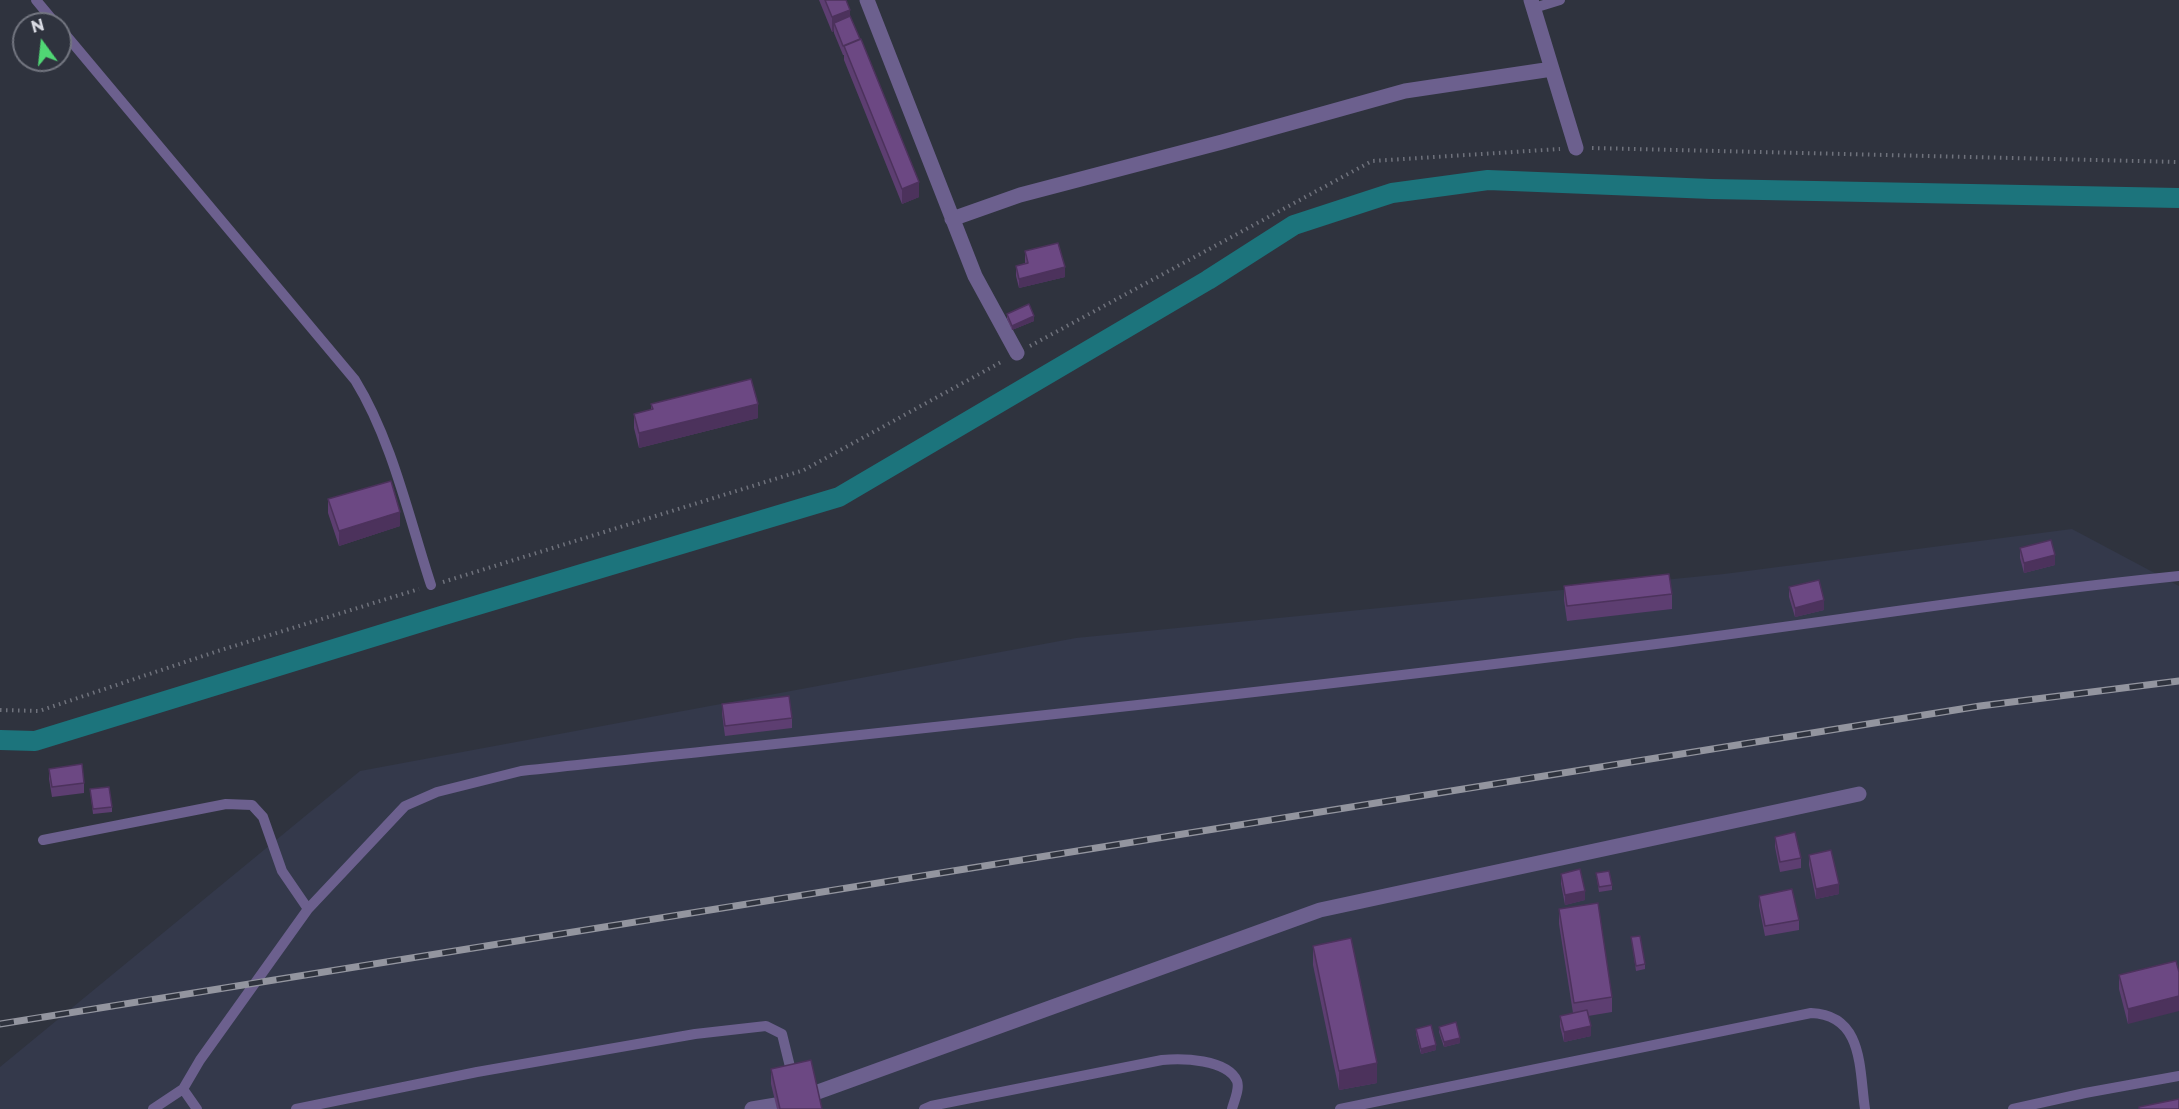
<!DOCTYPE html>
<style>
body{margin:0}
#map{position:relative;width:2179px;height:1109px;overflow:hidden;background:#2f333e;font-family:Montserrat,sans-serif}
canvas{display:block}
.north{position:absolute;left:12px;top:12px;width:60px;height:60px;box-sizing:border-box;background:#2f333e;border:2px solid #737680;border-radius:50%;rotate:345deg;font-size:16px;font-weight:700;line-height:24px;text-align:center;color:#d8dae2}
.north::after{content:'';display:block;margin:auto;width:21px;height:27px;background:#50d674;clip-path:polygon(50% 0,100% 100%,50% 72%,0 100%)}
</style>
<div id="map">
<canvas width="2179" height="1109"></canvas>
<div class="north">N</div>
</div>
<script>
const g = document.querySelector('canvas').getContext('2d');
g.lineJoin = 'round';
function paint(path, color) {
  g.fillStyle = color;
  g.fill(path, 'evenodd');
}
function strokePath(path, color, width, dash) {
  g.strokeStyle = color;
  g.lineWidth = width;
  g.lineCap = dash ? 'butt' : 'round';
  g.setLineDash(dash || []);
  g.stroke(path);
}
const built = new Path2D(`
 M 2072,529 L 2179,586 L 2179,1109 L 0,1109 L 0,1067 L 360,771 L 1076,638 L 1724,574 Z`);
const canal = new Path2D(`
 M 0,740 L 35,741 L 441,616 L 839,497 L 1208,280 L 1294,225 L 1392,193 L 1488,180 L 1711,189 L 2179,198`);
const path = new Path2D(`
 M 1592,148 L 2179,162
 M 1030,346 L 1372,161 L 1560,149
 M 443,582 L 804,470 L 1003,361
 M 0,710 L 39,711 L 218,651 L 419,589`);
const service = new Path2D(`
 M 36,0 L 56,24
 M 1534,8 L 1560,0
 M 60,28 L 355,380 C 392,440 409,518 431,585
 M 43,840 L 226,804 L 252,805 L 263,817 L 282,871 L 308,909
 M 183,1089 L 197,1109
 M 153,1109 L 183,1089 L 200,1060 L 308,909 L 405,806 L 437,792 L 521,771 C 905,730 1289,691 1672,642 C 1841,620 2009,593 2179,576
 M 296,1109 L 477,1072 L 695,1034 L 766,1026 L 782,1034 L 793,1079
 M 924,1109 L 931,1106 L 1162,1060 C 1182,1058 1227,1059 1237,1081 C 1240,1089 1234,1101 1232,1109
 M 1340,1109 L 1811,1013 C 1864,1015 1859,1069 1865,1109
 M 2013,1109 L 2085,1093 L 2179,1076`);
const minor = new Path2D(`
 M 867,0 L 975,276 L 1017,353
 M 1531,0 L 1576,148
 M 952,219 L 1020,195 L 1222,142 L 1405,91 L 1552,69
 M 815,1093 L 1320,910 L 1859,794
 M 752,1109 L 776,1105`);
const rail = new Path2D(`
 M 0,1024 L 1980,706 L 2179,681`);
const wall = new Path2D(`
 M 819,0 L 846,0 L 850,16 L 919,197 L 902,204 L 844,60 L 844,55 L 843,55 L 834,33 L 834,31 L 832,32 Z
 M 1025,251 L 1065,277 L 1019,288 L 1016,276 L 1016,266 L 1025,263 Z
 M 1007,314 L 1034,321 L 1012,330 L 1007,319 Z
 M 651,404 L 758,418 L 639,448 L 634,428 L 634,414 L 651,410 Z
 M 328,499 L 400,526 L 339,546 L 328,513 Z
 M 2020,548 L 2055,565 L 2024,573 L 2020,558 Z
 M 1564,586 L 1672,594 L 1672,609 L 1567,621 L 1564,600 Z
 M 1789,587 L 1824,610 L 1795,617 L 1789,597 Z
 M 722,704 L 792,718 L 792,728 L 725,736 L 722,714 Z
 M 49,769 L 84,783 L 84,793 L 52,797 L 49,779 Z
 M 90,789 L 112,807 L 112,812 L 93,814 Z
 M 1775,837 L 1801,858 L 1801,868 L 1780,872 L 1775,847 Z
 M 1809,855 L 1839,894 L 1816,899 L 1809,865 Z
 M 1596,873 L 1612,885 L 1612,890 L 1599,892 Z
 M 1561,874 L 1585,900 L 1565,905 L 1561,884 Z
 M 1759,896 L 1799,920 L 1799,930 L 1765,936 L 1759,906 Z
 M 1559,909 L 1612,997 L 1612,1012 L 1588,1016 L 1591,1036 L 1564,1042 L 1560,1026 L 1560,1016 L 1573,1013 L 1559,924 Z
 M 1631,937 L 1645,964 L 1645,969 L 1636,971 Z
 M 1313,946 L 1377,1083 L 1339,1090 L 1313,965 Z
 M 2176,961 L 2128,1024 L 2119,989 L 2119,975 Z
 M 1439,1027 L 1460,1043 L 1444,1047 L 1439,1032 Z
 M 1416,1029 L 1436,1050 L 1421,1054 L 1416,1034 Z
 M 771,1069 L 822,1109 L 777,1109 L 771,1084 Z`);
const shadedWall = new Path2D(`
 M 850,10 L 850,25 L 834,23 L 834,31 L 832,32 L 832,17 Z
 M 919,182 L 919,197 L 902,204 L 902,189 Z
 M 1065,267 L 1065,277 L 1019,288 L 1019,279 Z
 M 1034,316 L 1034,321 L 1012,330 L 1012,326 Z
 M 758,404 L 758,418 L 639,448 L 639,433 Z
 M 400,512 L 400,526 L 339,546 L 339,531 Z
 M 2055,555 L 2055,565 L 2024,573 L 2024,563 Z
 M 1824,600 L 1824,610 L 1795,617 L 1795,608 Z
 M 1839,884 L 1839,894 L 1816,899 L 1816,889 Z
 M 1585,891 L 1585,900 L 1565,905 L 1565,895 Z
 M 2179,996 L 2179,1011 L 2128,1024 L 2128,1009 Z
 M 1591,1026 L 1591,1036 L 1564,1042 L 1564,1032 Z
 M 1460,1038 L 1460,1043 L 1444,1047 L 1444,1042 Z
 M 1436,1045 L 1436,1050 L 1421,1054 L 1421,1049 Z
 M 1377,1063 L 1377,1083 L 1339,1090 L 1339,1071 Z`);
const building = new Path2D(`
 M 825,0 L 846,0 L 850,10 L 832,17 Z
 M 850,16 L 860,39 L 843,46 L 834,23 Z
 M 861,39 L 919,182 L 902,189 L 844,46 Z
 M 1058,243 L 1065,267 L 1019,279 L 1016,266 L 1028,263 L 1025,251 Z
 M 1029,304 L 1034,316 L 1012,326 L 1007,314 Z
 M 751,379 L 758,404 L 639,433 L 634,414 L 653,409 L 651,404 Z
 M 391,481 L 400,512 L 339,531 L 328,499 Z
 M 2051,540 L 2055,555 L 2024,563 L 2020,548 Z
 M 1669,574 L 1672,594 L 1567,606 L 1564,586 Z
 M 1819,580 L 1824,600 L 1795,608 L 1789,587 Z
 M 789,696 L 792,718 L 725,726 L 722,704 Z
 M 82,764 L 84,783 L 52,787 L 49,769 Z
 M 109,787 L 112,807 L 93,809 L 90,789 Z
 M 1795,832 L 1801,858 L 1780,862 L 1775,837 Z
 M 1831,850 L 1839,884 L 1816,889 L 1809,855 Z
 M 1580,869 L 1585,891 L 1565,895 L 1561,874 Z
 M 1609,871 L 1612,885 L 1599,887 L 1596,873 Z
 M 1792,889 L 1799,920 L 1765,926 L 1759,896 Z
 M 1598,903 L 1612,997 L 1574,1003 L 1559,909 Z
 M 1640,936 L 1645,964 L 1636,966 L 1631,937 Z
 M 1351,938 L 1377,1063 L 1339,1071 L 1313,946 Z
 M 2176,961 L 2179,972 L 2179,996 L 2128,1009 L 2119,975 Z
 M 1587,1010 L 1591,1026 L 1564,1032 L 1560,1016 Z
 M 1456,1022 L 1460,1038 L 1444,1042 L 1439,1027 Z
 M 1431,1025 L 1436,1045 L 1421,1049 L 1416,1029 Z
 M 811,1060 L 822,1109 L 780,1109 L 771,1069 Z
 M 2179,1099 L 2179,1109 L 2139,1109 L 2139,1107 Z`);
paint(built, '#34394b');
strokePath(canal, '#1c747c', 20);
strokePath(path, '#6f727c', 4, [1.5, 4.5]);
strokePath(service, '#6c608e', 10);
strokePath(minor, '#6c608e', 15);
strokePath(rail, '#93959f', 7);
strokePath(rail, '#2f333e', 4.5, [14]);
paint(wall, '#5d3e71');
paint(shadedWall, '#4c325c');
paint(building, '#6c4883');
strokePath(building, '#4c325c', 1.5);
</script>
